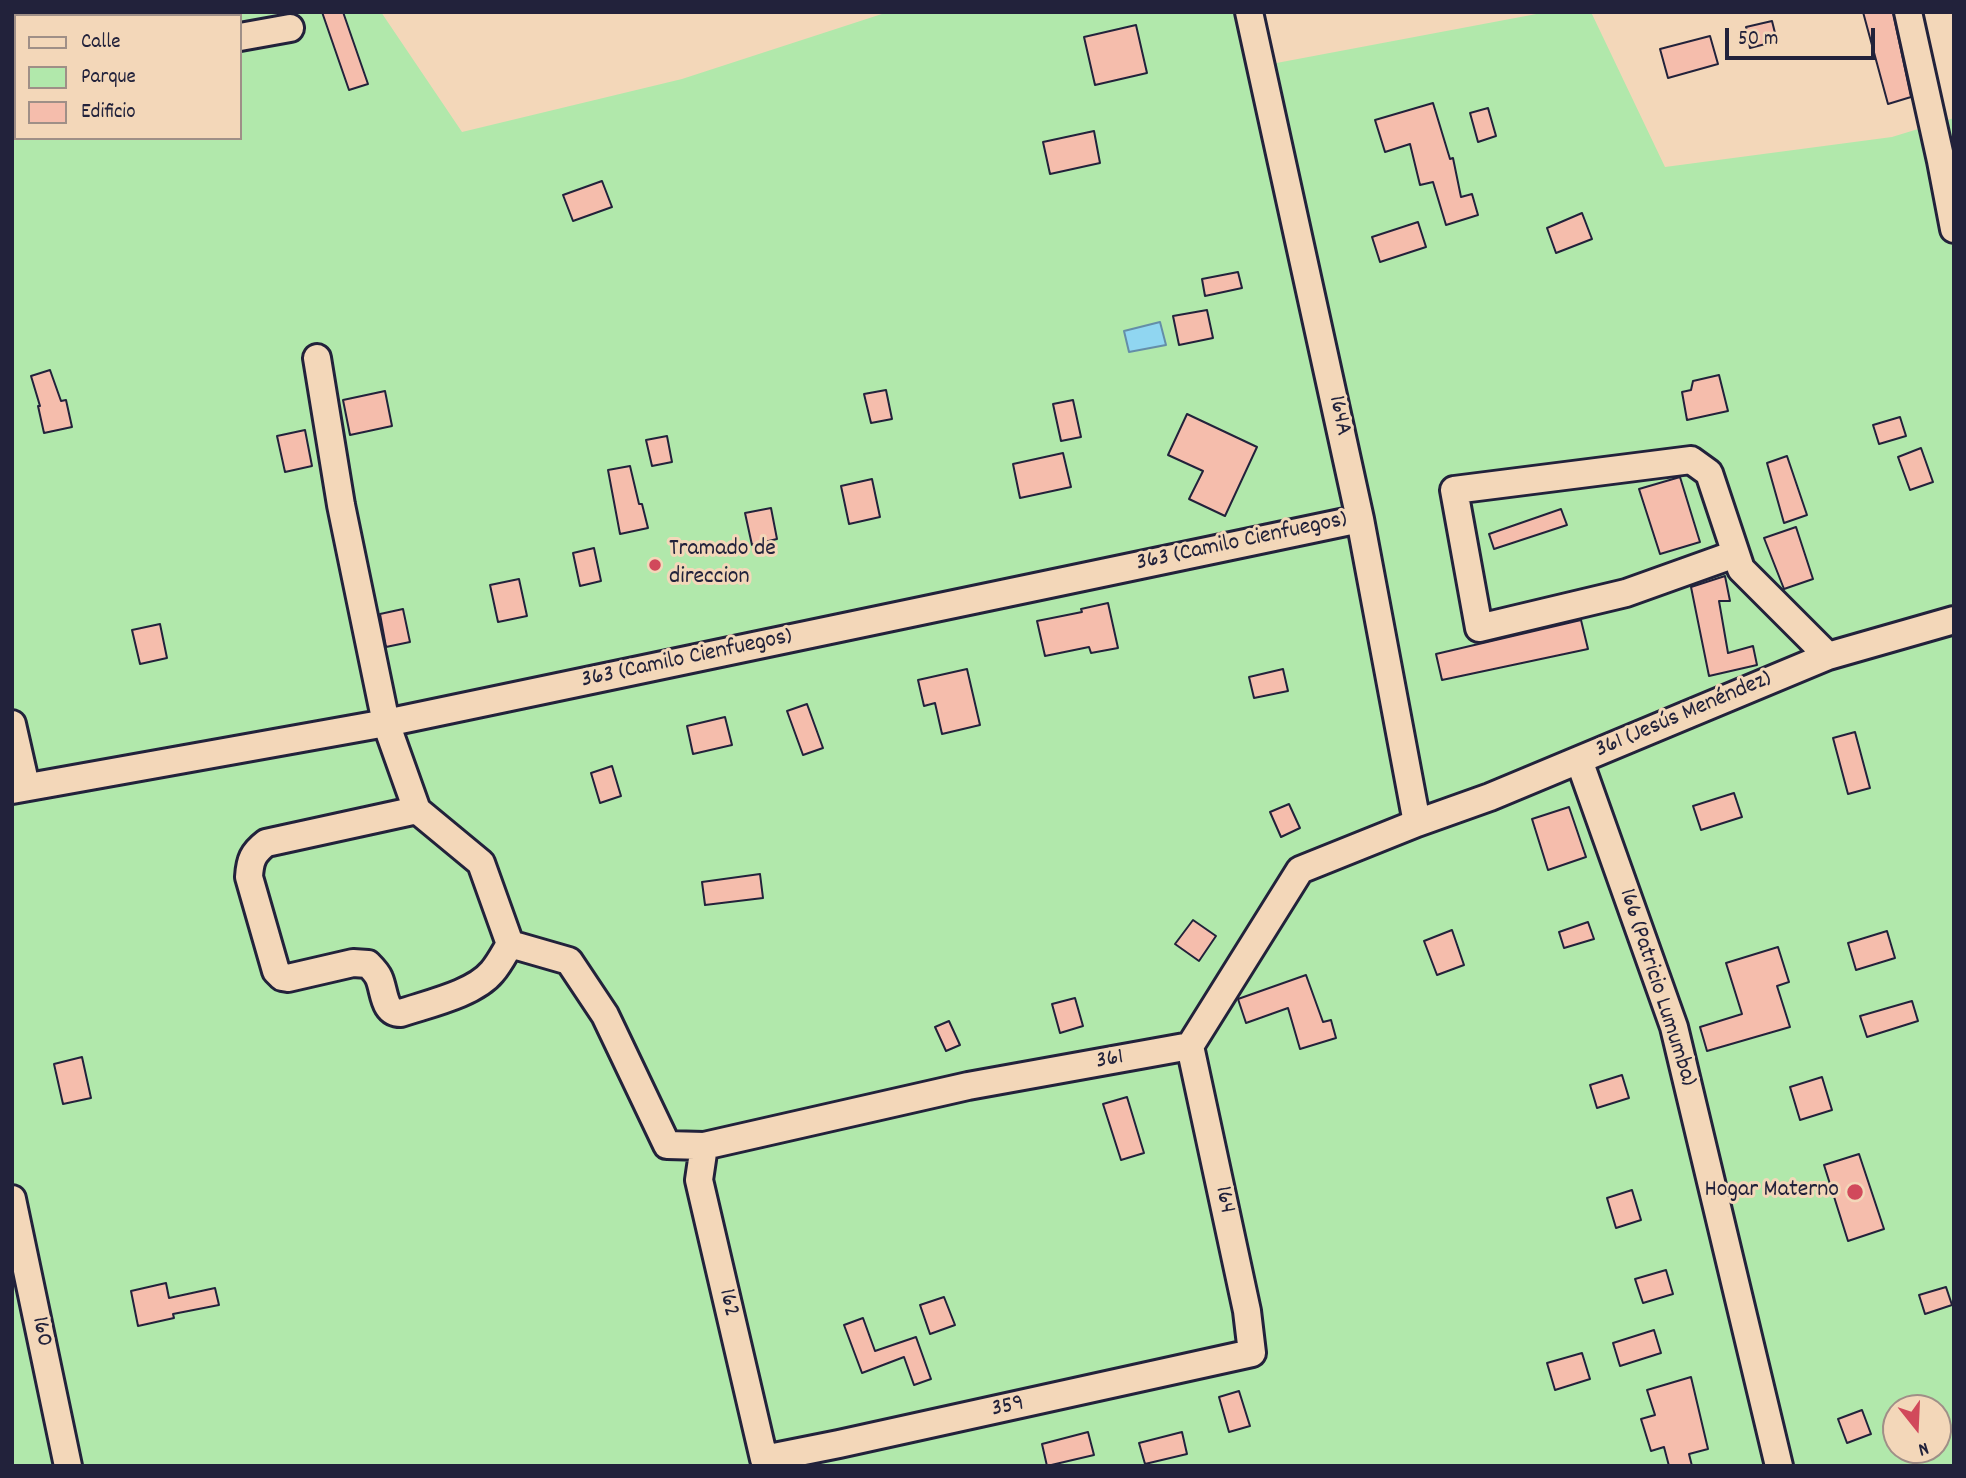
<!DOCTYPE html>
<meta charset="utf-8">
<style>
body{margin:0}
#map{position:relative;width:1966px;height:1478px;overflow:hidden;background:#f3d7b9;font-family:Dekko,sans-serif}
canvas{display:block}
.frame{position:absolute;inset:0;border:14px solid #22223b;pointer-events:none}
.legend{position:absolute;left:14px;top:14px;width:228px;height:126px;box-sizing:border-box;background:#f3d7b9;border:2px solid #9f8f87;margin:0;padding:9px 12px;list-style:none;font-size:21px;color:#22223b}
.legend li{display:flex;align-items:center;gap:14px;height:35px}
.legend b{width:35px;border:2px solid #9f8f87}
.north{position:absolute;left:1882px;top:1394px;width:70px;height:70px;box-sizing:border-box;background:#f3d7b9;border:2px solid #9f8f87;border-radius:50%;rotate:162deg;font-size:19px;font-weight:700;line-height:28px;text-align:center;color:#22223b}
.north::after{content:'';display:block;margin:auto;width:24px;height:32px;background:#d1495b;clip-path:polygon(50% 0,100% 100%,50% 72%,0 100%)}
.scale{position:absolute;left:1725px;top:28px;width:150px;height:32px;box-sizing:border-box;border:4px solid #22223b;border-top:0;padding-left:9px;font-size:21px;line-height:24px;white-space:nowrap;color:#22223b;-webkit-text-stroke:5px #f3d7b9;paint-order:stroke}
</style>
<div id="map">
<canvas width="1966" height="1478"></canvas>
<div class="frame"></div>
<ul class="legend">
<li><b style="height:9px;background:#f3d7b9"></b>Calle</li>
<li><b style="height:19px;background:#b1e8ab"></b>Parque</li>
<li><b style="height:19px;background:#f5bdac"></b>Edificio</li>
</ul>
<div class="north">N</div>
<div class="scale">50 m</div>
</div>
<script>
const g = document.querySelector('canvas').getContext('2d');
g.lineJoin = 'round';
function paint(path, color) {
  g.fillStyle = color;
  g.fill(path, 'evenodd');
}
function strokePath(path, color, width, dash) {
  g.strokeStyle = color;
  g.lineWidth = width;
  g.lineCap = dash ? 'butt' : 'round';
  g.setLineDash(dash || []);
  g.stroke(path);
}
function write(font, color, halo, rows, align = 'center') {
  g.font = font + ' Dekko,sans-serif';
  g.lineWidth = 6;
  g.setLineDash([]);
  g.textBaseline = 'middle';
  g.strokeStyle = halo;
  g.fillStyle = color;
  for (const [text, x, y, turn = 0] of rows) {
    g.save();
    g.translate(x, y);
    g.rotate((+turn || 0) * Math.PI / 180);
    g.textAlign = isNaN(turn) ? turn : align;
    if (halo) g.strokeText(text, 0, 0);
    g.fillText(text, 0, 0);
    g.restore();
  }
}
const green = new Path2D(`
 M 12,12 L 381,12 L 462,132 L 682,79 L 888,12 L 1238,12 L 1250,68 L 1547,12 L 1591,12 L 1665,167 L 1892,137 L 1954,118 L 1954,1466 L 12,1466 ZM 16,16 L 240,16 L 240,138 L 16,138 ZM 1896,1408 L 1938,1408 L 1938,1450 L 1896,1450 Z`);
const water = new Path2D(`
 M 1160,322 L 1166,345 L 1129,352 L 1124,331 Z`);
const building = new Path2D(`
 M 322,12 L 343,12 L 368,84 L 349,90 Z
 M 1863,12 L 1893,12 L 1911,97 L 1888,104 Z
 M 1772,21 L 1777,41 L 1750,48 L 1746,27 Z
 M 1136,25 L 1147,73 L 1095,85 L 1084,37 Z
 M 1710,36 L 1718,64 L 1668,78 L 1660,49 Z
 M 1433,103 L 1450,159 L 1453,158 L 1461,197 L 1472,194 L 1478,215 L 1446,225 L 1433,182 L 1420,185 L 1410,144 L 1385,152 L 1375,120 Z
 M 1488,108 L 1496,136 L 1478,142 L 1470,113 Z
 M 1094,131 L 1100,163 L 1050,174 L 1043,142 Z
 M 602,181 L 612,207 L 573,221 L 563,195 Z
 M 1582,213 L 1592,239 L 1556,253 L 1547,228 Z
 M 1418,222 L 1426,247 L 1380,262 L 1372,237 Z
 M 1238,272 L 1242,288 L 1205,296 L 1202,279 Z
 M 1207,310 L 1213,338 L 1179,345 L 1173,316 Z
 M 50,370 L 61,401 L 66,400 L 72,427 L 44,433 L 38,406 L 40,406 L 31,376 Z
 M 1719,375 L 1728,411 L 1687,420 L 1682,392 L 1691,390 L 1693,381 Z
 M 886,390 L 892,419 L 871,423 L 864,394 Z
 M 385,391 L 392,426 L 350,435 L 343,400 Z
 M 1073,400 L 1081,437 L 1061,441 L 1053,404 Z
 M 1187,414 L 1257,447 L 1225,516 L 1189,499 L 1203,471 L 1168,455 Z
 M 1900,417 L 1906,436 L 1879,444 L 1873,425 Z
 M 305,430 L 312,466 L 285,472 L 277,436 Z
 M 667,436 L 672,462 L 652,466 L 646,440 Z
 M 1921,448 L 1933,482 L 1910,490 L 1898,457 Z
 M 1063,453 L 1071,487 L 1020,498 L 1013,464 Z
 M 1787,456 L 1807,515 L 1784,523 L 1767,463 Z
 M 630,466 L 639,504 L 642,504 L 648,528 L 620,534 L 608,470 Z
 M 1680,477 L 1700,542 L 1660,554 L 1639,489 Z
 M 872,479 L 880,517 L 849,524 L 841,486 Z
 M 771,508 L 777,539 L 752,545 L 745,513 Z
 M 1561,509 L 1567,525 L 1494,549 L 1489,534 Z
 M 1796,527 L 1813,579 L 1784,589 L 1764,538 Z
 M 594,548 L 601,581 L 580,586 L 573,553 Z
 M 1725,576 L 1730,601 L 1719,601 L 1728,653 L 1753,646 L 1757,665 L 1709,676 L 1691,587 Z
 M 519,579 L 527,616 L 498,622 L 490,585 Z
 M 1108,603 L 1118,648 L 1091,653 L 1089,647 L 1045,656 L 1037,621 L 1082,612 L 1081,609 Z
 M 403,609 L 410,642 L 386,647 L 380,614 Z
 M 1581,620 L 1588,649 L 1442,680 L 1436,654 Z
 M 160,624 L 167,658 L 140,664 L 132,630 Z
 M 967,669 L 980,725 L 942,734 L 935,703 L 924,706 L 918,680 Z
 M 1283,669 L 1288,691 L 1254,698 L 1249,677 Z
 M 807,704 L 823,748 L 803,755 L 787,711 Z
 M 725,717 L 732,745 L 693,754 L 687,726 Z
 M 1855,732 L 1870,788 L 1848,794 L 1833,738 Z
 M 612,766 L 621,796 L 600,803 L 591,773 Z
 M 1734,793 L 1742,817 L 1701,830 L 1693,806 Z
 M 1289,804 L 1300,828 L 1281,837 L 1270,812 Z
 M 1569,807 L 1586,857 L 1548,870 L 1532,819 Z
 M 760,874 L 763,898 L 705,905 L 702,882 Z
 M 1193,920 L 1216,936 L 1199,961 L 1175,944 Z
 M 1588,922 L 1594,939 L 1564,948 L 1559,932 Z
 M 1452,930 L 1464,965 L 1437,975 L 1424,941 Z
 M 1887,931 L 1895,958 L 1856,970 L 1848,943 Z
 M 1778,947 L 1789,982 L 1777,986 L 1790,1027 L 1707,1051 L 1700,1027 L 1742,1014 L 1726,963 Z
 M 1306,975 L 1323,1022 L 1331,1020 L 1336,1038 L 1300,1049 L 1288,1008 L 1246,1023 L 1238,999 Z
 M 1075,998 L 1083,1026 L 1060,1033 L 1052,1004 Z
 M 1912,1001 L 1918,1021 L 1867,1037 L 1860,1016 Z
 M 949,1021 L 960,1045 L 946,1051 L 935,1027 Z
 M 82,1057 L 91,1098 L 63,1104 L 54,1064 Z
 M 1622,1075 L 1629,1098 L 1597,1108 L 1590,1085 Z
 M 1822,1077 L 1832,1110 L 1800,1120 L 1790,1087 Z
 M 1127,1097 L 1144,1153 L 1121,1160 L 1103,1104 Z
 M 1859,1154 L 1884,1229 L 1848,1241 L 1824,1165 Z
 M 1632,1190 L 1641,1220 L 1616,1228 L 1607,1198 Z
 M 1666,1270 L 1673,1294 L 1643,1303 L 1635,1279 Z
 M 166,1283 L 169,1298 L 215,1288 L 219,1305 L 173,1314 L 174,1318 L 138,1326 L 131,1291 Z
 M 1946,1287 L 1952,1305 L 1925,1314 L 1919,1295 Z
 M 944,1297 L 955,1325 L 930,1334 L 920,1305 Z
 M 863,1318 L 875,1351 L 916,1337 L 931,1379 L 914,1385 L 904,1357 L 862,1373 L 844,1325 Z
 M 1654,1330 L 1661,1353 L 1620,1366 L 1613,1343 Z
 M 1582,1353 L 1590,1379 L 1555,1390 L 1547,1363 Z
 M 1691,1377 L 1708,1449 L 1689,1454 L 1692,1466 L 1669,1466 L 1664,1447 L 1651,1451 L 1641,1419 L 1655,1415 L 1647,1390 Z
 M 1239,1391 L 1250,1426 L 1229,1432 L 1219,1397 Z
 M 1862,1410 L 1871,1434 L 1847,1443 L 1838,1419 Z
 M 1088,1432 L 1094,1455 L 1047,1466 L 1042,1444 Z
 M 1182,1432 L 1187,1454 L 1145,1464 L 1139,1443 Z`);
const minor = new Path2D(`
 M 1249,12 L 1360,519 L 1417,823
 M 1908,12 L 1941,161 L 1954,229
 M 240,37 L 290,28
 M 12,75 L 16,75
 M 317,358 L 341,505 L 386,723 L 417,810 L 481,863 L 510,944 L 569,961 L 605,1015 L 667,1145 L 704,1146 L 968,1086 L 1190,1046 L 1300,870 L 1417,823 L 1490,797 L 1828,656 L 1954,620
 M 1735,554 L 1626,593 L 1479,628 L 1454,490 L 1691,460 L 1709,473 L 1741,569 L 1828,656
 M 12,724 L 26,786
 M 1579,760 L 1674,1027 L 1779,1466
 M 12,790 L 386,723 L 1360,519
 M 417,810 L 266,843 C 253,853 250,860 249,877 L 276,971 L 282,977 L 288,978 L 353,963 L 368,964 C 372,968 377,973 379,978 C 385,992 383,1013 401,1013 C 427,1004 474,994 492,972 C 499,964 504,954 510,944
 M 704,1146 L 699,1180 L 764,1459 L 839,1444 L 1252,1353 L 1247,1311 L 1190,1046
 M 12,1199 L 68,1466`);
const markers = [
 [655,565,7,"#d1495b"],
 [1855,1192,9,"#d1495b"]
];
const streetNames = [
 ["164A",1338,416,78],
 ["363 (Camilo Cienfuegos)",1242,543,-12],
 ["363 (Camilo Cienfuegos)",687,660,-12],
 ["361 (Jesús Menéndez)",1684,716,-23],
 ["166 (Patricio Lumumba)",1656,988,72],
 ["361",1110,1061,-10],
 ["164",1223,1200,78],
 ["162",727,1303,77],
 ["160",40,1332,78],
 ["359",1008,1408,-12]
];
const poiNames = [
 ["Tramado de",669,551],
 ["direccion",669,579],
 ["Hogar Materno",1839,1192,"right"]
];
paint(green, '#b1e8ab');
paint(water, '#90d6f1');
strokePath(water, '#648ea8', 2);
paint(building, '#f5bdac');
strokePath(building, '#22223b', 2);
strokePath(minor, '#22223b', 32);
strokePath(minor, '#f3d7b9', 26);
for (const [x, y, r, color] of markers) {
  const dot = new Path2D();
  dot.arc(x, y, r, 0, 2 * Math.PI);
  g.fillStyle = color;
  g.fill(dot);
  strokePath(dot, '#f3d7b9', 2.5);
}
write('24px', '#22223b', '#f3d7b9', streetNames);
write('24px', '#22223b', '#f3d7b9', poiNames, 'left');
</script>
